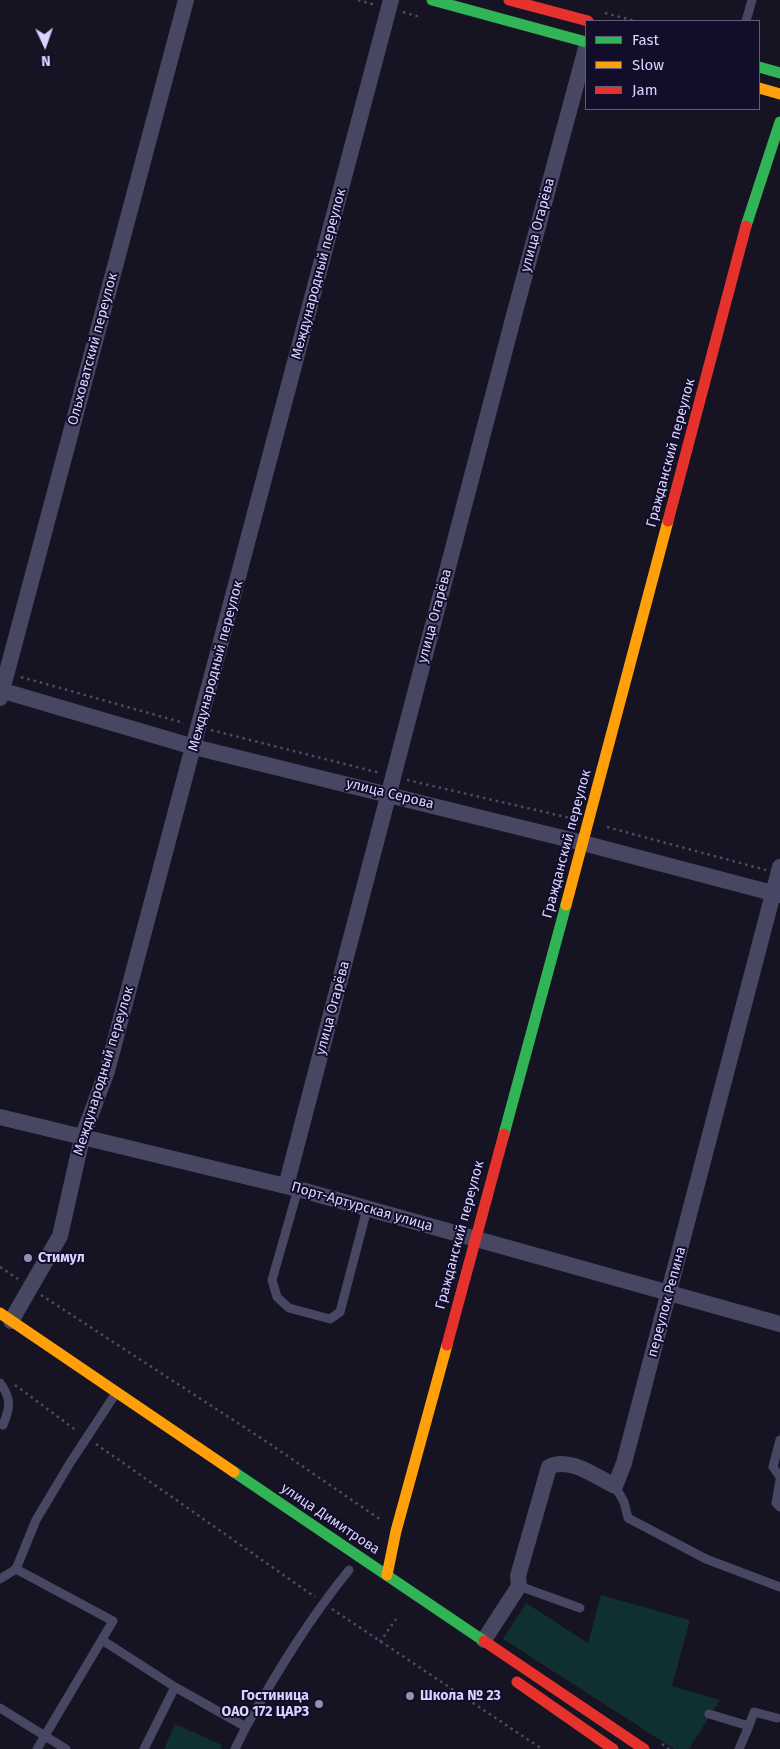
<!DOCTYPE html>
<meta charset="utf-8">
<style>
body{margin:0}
#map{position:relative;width:780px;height:1749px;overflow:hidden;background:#161322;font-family:"Fira Sans",sans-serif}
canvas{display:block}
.legend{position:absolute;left:585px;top:20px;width:175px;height:90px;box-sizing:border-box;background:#120d28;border:1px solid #625d7e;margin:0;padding:6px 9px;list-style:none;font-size:15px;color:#d9d4ff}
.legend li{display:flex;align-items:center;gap:10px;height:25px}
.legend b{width:25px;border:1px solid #625d7e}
.north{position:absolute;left:20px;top:20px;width:50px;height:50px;-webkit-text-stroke:4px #120d28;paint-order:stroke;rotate:177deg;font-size:14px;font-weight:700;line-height:20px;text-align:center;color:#d9d4ff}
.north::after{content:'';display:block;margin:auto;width:18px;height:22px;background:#d9d4ff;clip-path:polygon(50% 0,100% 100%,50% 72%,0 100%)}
</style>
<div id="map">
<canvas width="780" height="1749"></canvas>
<ul class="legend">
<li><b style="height:6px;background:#30b455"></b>Fast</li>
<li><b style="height:6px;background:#ff9f0a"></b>Slow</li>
<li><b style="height:6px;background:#e5322d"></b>Jam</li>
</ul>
<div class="north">N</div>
</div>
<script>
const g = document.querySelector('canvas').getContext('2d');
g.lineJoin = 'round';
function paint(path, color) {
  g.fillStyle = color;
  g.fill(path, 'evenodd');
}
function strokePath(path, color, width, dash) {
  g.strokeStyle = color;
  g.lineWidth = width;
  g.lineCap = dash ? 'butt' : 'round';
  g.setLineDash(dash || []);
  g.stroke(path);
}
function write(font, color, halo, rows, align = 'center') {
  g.font = font + ' "Fira Sans",sans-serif';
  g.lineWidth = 4;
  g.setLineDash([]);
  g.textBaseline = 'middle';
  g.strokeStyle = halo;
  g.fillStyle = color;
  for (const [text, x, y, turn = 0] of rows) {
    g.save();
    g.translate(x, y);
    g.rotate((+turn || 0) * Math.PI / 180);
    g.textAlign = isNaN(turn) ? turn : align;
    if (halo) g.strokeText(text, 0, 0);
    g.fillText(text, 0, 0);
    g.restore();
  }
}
const green = new Path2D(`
 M 601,1595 L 690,1620 L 672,1686 L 720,1700 L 689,1749 L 674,1749 L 503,1639 L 526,1603 L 588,1643 Z
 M 175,1724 L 222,1745 L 221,1749 L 164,1749 Z`);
const path = new Path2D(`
 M 358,0 L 376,5
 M 403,12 L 420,17
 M 605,13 L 635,21
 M 21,677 L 184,723
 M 211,730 L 380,773
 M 407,780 L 570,818
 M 607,827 L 766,870
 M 0,1267 L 18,1279
 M 41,1295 L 270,1444 L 381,1520
 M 15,1385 L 77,1431
 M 96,1444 L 315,1597
 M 332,1609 L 542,1749
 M 380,1642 L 396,1619
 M 662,1744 L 669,1749`);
const lane = new Path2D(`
 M 746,21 L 752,0
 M 298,1189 L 272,1280 L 277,1297 L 289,1308 L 330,1319 L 340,1312 L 367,1209
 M 0,1383 C 12,1399 10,1408 3,1425
 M 780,1440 L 773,1467 L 780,1477
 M 780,1480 L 776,1503 L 780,1507
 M 615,1486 L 624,1502 L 628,1518 L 706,1559 L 780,1587
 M 16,1569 L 113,1621 L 37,1749
 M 0,1579 L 16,1569 L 36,1520 L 70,1463 L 116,1393
 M 519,1586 L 580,1608
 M 102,1640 L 175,1687
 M 0,1708 L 66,1749
 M 709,1714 L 749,1726 L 739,1749
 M 749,1726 L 754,1712 L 777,1718
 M 246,1727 C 277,1672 309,1619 349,1570
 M 144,1749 L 175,1687 L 246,1727 L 235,1749`);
const street = new Path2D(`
 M 0,690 L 194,747 L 583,843 L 780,895
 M 0,698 L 186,0
 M 0,1117 L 298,1189 L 780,1324
 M 286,1186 L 513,319 L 586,48
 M 11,1321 L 60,1236 L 82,1138 L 107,1071 L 391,0
 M 484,1640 L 519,1586 L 518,1576 L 549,1467 C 569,1456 596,1477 615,1486 L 624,1463 L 780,867`);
const fast = new Path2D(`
 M 432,0 L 586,42
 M 759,67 L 780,73
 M 746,226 L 780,122
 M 504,1134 L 566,905
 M 234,1472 L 484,1641`);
const slow = new Path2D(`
 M 759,88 L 780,94
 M 566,905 L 668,521
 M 0,1313 L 234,1472
 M 387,1575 L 396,1531 L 447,1345`);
const jam = new Path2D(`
 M 509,0 L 588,21
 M 668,521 L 746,226
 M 447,1345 L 504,1134
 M 484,1641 L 644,1749
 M 517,1682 L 613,1749`);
const markers = [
 [28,1258,5,"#9590b2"],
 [410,1696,5,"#9590b2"],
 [319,1704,5,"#9590b2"]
];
const streetNames = [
 ["улица Огарёва",538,225,-75],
 ["Международный переулок",319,274,-75],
 ["Ольховатский переулок",93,349,-75],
 ["Гражданский переулок",671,453,-75],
 ["улица Огарёва",435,616,-75],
 ["Международный переулок",216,666,-75],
 ["улица Серова",390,794,14],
 ["Гражданский переулок",567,844,-75],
 ["улица Огарёва",333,1008,-75],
 ["Международный переулок",104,1071,-73],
 ["Порт-Артурская улица",362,1207,16],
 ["Гражданский переулок",460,1235,-75],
 ["переулок Репина",667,1302,-75],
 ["улица Димитрова",330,1519,34]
];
const poiNames = [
 ["Стимул",38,1258],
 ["Гостиница",309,1696,"right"],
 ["ОАО 172 ЦАРЗ",309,1712,"right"],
 ["Школа № 23",420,1696]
];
paint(green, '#102f30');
strokePath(path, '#425163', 2.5, [2.5, 4]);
strokePath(lane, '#484763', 9);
strokePath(street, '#484763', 16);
strokePath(fast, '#30b455', 11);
strokePath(slow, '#ff9f0a', 11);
strokePath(jam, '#e5322d', 11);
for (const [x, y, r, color] of markers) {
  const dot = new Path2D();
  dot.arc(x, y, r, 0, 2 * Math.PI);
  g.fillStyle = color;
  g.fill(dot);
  strokePath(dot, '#120d28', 2);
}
write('14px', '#d9d4ff', '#120d28', streetNames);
write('bold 14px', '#d9d4ff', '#120d28', poiNames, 'left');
</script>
